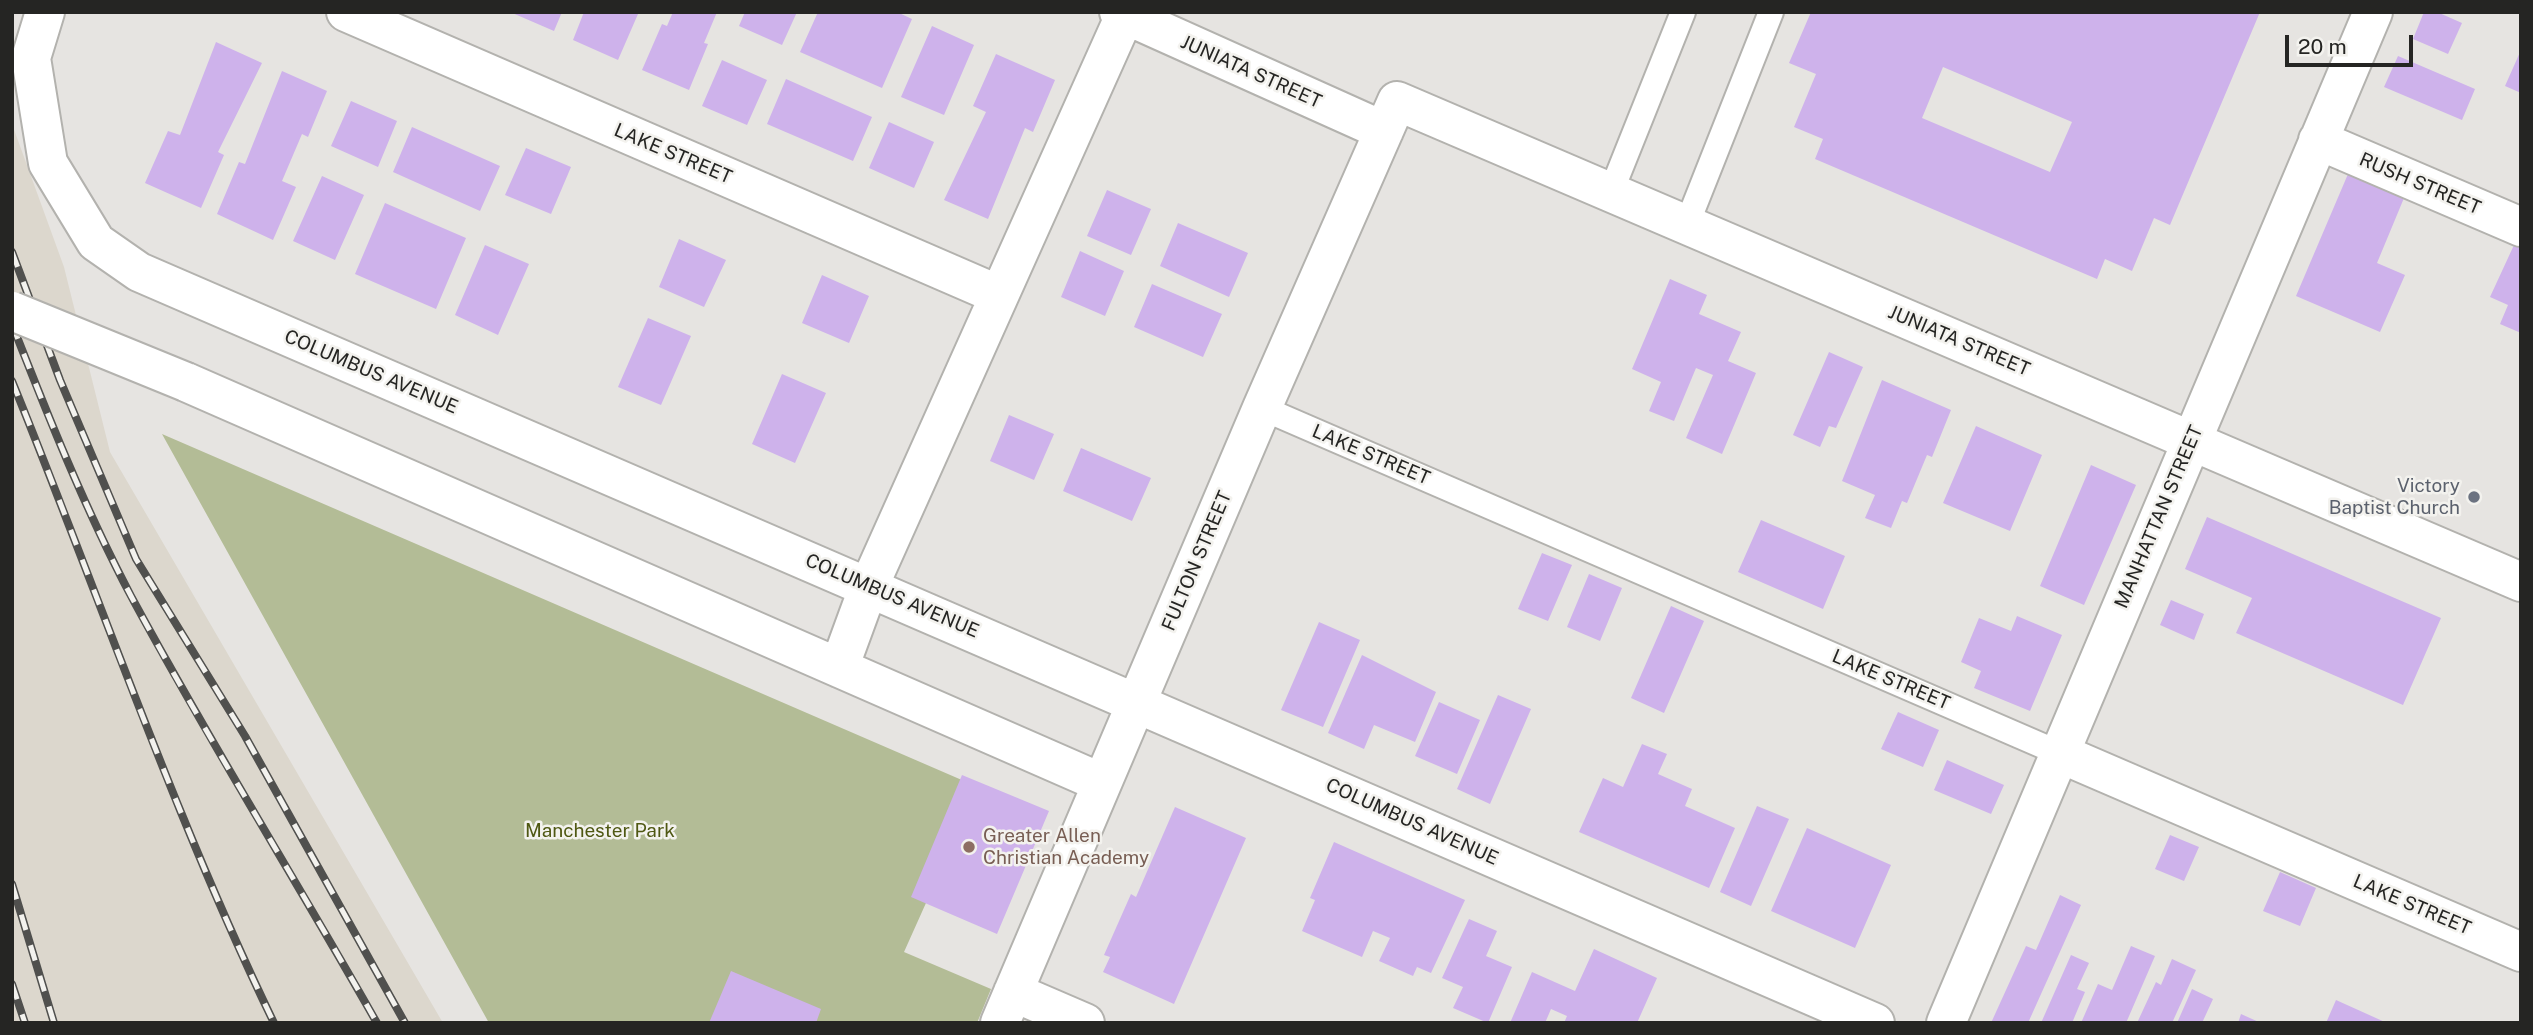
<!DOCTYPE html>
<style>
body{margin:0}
#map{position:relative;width:2533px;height:1035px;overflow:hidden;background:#e6e4e1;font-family:"Public Sans",sans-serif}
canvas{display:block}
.frame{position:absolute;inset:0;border:14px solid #252523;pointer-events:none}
.scale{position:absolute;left:2285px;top:35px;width:128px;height:32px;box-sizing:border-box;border:4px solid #252523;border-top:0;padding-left:9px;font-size:21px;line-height:24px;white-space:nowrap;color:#252523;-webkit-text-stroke:5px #f3f2ee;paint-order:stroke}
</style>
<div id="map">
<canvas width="2533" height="1035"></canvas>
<div class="frame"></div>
<div class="scale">20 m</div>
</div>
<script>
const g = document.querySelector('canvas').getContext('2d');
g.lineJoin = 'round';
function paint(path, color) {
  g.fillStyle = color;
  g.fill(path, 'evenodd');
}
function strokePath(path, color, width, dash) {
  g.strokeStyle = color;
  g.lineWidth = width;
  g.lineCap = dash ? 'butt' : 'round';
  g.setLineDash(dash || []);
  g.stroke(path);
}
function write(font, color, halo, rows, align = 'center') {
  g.font = font + ' "Public Sans",sans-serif';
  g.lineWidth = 5;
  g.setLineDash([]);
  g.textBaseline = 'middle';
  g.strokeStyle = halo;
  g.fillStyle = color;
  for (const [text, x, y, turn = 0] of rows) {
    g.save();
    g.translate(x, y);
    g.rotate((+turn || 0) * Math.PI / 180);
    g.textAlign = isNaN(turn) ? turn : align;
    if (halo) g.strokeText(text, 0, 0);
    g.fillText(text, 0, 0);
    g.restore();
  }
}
const built = new Path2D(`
 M 12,124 L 64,267 L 110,452 L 443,1023 L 12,1023 Z`);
const green = new Path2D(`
 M 162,434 L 978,787 L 904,952 L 991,989 L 977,1023 L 489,1023 Z`);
const building = new Path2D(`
 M 510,12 L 562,12 L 554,31 Z
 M 584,12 L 638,14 L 618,60 L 573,40 Z
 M 673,12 L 717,12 L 704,43 L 708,44 L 689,90 L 642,70 L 662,24 L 667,26 Z
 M 745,12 L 797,12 L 782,45 L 739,26 Z
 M 818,12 L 897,12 L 912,19 L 882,88 L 800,52 Z
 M 1811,12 L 2260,12 L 2170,225 L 2154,218 L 2132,271 L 2105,259 L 2097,279 L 1815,159 L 1823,139 L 1794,127 L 1816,74 L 1789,63 ZM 1943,67 L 2072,122 L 2050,172 L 1922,118 Z
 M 2424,12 L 2437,12 L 2462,23 L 2448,54 L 2413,39 Z
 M 932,26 L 974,45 L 944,115 L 901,97 Z
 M 216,42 L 262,63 L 218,152 L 224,155 L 201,208 L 145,183 L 168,131 L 180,135 Z
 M 2521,50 L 2521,93 L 2505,86 Z
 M 996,54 L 1055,80 L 1033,132 L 1025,128 L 988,219 L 944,200 L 986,112 L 973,106 Z
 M 2398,56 L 2475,89 L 2462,120 L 2384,87 Z
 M 722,60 L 767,80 L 747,125 L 702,106 Z
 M 282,71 L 327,91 L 308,137 L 302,134 L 282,181 L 296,187 L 273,240 L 217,214 L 239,162 L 245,164 Z
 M 786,79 L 872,117 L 853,161 L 767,124 Z
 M 351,101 L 397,121 L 378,167 L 331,146 Z
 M 889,122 L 934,142 L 914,188 L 869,168 Z
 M 412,127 L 500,166 L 480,211 L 393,172 Z
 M 526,148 L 571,167 L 551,214 L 505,195 Z
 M 2348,174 L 2404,198 L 2377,263 L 2405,275 L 2380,332 L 2296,296 Z
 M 322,176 L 364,195 L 335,260 L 293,241 Z
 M 1107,190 L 1151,209 L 1131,255 L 1087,236 Z
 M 385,203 L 466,238 L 436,309 L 355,274 Z
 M 1178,223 L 1248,253 L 1229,297 L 1160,266 Z
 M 679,239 L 726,260 L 704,307 L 659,287 Z
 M 485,245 L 529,264 L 498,335 L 455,315 Z
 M 2514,245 L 2521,248 L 2521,333 L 2500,324 L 2508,305 L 2490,297 Z
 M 1080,251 L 1124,271 L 1105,316 L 1061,297 Z
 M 822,275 L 869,296 L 849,343 L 802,323 Z
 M 1670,279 L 1707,295 L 1699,314 L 1741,332 L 1728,361 L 1756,373 L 1722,454 L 1686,438 L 1713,375 L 1696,368 L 1674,421 L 1649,411 L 1661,382 L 1632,369 Z
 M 1152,284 L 1222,314 L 1203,357 L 1134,327 Z
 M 648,318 L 691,336 L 661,405 L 618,387 Z
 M 1829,352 L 1863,367 L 1836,428 L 1829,426 L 1820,447 L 1793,435 Z
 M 782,374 L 826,393 L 795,463 L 752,444 Z
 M 1882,380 L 1951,410 L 1932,457 L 1927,455 L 1907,503 L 1902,501 L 1891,528 L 1865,518 L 1875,495 L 1842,481 Z
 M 1009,415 L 1054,434 L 1034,480 L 990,461 Z
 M 1976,426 L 2042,455 L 2010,531 L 1943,503 Z
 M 1081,448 L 1151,478 L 1132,521 L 1063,491 Z
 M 2091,465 L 2136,485 L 2084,605 L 2040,586 Z
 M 2207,517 L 2441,618 L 2403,705 L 2236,633 L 2252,598 L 2185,569 Z
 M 1761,520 L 1845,556 L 1823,609 L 1738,572 Z
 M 1542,553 L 1572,565 L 1548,621 L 1518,609 Z
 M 1589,574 L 1622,588 L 1600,641 L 1567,627 Z
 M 2171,600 L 2204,614 L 2194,640 L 2160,625 Z
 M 1671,606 L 1704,621 L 1664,713 L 1631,698 Z
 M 2017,616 L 2062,635 L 2030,711 L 1974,688 L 1981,671 L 1961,662 L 1979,618 L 2011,631 Z
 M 1319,622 L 1360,640 L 1323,727 L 1281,710 Z
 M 1362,655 L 1436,692 L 1415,742 L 1374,725 L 1364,749 L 1328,733 Z
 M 1498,695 L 1531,709 L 1490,804 L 1457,789 Z
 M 1439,702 L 1480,720 L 1457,774 L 1415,756 Z
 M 1898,712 L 1939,730 L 1923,767 L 1881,749 Z
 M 1642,744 L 1667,754 L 1658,774 L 1692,789 L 1685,806 L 1735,828 L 1709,888 L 1579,832 L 1603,778 L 1623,787 Z
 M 1947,760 L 2004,785 L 1991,814 L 1934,790 Z
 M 962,775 L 1049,811 L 997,934 L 911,897 Z
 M 1757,806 L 1789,819 L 1751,906 L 1720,892 Z
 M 1175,807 L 1246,838 L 1174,1004 L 1103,972 L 1110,957 L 1104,955 L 1131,894 L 1136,897 Z
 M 1807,828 L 1891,865 L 1855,948 L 1771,911 Z
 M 2170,835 L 2199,847 L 2184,881 L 2155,869 Z
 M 1334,842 L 1465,900 L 1431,973 L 1417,967 L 1413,976 L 1379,961 L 1390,938 L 1373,931 L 1362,957 L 1302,931 L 1315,900 L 1310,898 Z
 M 2280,872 L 2316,888 L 2300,926 L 2263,911 Z
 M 2060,895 L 2081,905 L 2028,1023 L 1991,1023 L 2026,946 L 2036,950 Z
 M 1469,919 L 1497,931 L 1486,956 L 1512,967 L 1488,1023 L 1453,1008 L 1463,987 L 1442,978 Z
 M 2131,946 L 2155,956 L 2126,1023 L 2081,1023 L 2098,984 L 2112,990 Z
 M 1594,949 L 1657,978 L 1637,1023 L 1564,1023 L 1567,1016 L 1551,1009 L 1545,1023 L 1510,1023 L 1532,972 L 1575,991 Z
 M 2071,955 L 2089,963 L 2077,989 L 2085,992 L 2072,1023 L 2041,1023 Z
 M 2172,959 L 2196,970 L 2172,1023 L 2137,1023 L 2156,982 L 2161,985 Z
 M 731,971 L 821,1009 L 816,1023 L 709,1023 Z
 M 2192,989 L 2213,999 L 2202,1023 L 2177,1023 Z
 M 2336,1000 L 2387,1023 L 2326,1023 Z
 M 2241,1014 L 2261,1023 L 2238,1023 Z`);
const service = new Path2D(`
 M 1611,192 L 1683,12
 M 1687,224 L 1771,12
 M 1262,408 L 2059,753`);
const minor = new Path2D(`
 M 45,12 L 31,58 L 48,163 L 96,242 L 139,272 L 1875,1023
 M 346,12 L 999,295
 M 1119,12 L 1384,131
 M 2318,140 L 2521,227
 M 186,382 L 1102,783
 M 839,668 L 869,586 L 1125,15
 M 2059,753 L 2521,952
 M 1013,992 L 1085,1023
 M 1000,1023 L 1262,408 L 1397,101 L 2521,582
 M 1946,1023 L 2373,12`);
const rail = new Path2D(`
 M 12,252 L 60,380 L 136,559 L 245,736 L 405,1023
 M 12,324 C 48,416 85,509 131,596 C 209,741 296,880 377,1023
 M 12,381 C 99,595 173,814 274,1023
 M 12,884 L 54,1023
 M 12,984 L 25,1023`);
const minorBridge = new Path2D(`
 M 12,311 L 186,382`);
const markers = [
 [2474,497,7,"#6b7280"],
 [969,847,7,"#8d6e63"]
];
const streetNames = [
 ["JUNIATA STREET",1251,72,24],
 ["LAKE STREET",673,154,23],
 ["RUSH STREET",2420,184,23],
 ["JUNIATA STREET",1959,341,23],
 ["COLUMBUS AVENUE",371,372,23],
 ["LAKE STREET",1371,455,23],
 ["MANHATTAN STREET",2159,517,-67],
 ["FULTON STREET",1197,561,-67],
 ["COLUMBUS AVENUE",892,596,23],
 ["LAKE STREET",1891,680,23],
 ["COLUMBUS AVENUE",1412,822,24],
 ["LAKE STREET",2412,905,23]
];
const worshipNames = [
 ["Victory",2460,486],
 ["Baptist Church",2460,508]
];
const parkNames = [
 ["Manchester Park",600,831]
];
const educationNames = [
 ["Greater Allen",983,836],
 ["Christian Academy",983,858]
];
paint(built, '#dcd7cd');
paint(green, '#b3bc96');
paint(building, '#ceb2eb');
strokePath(service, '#b3b2ae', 28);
strokePath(minor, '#b3b2ae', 42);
strokePath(service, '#fff', 24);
strokePath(minor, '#fff', 38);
strokePath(rail, '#50504e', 8);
strokePath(rail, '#f3f2ee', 5, [16]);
strokePath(minorBridge, '#b3b2ae', 42, []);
strokePath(minorBridge, '#fff', 38);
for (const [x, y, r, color] of markers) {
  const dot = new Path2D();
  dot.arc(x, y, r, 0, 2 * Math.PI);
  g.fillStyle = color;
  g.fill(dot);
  strokePath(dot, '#f3f2ee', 2.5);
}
write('19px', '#252523', '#f3f2ee', streetNames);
write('19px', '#5b616d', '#f3f2ee', worshipNames, 'right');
write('19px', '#4f5813', '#f3f2ee', parkNames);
write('19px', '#785e54', '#f3f2ee', educationNames, 'left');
</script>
